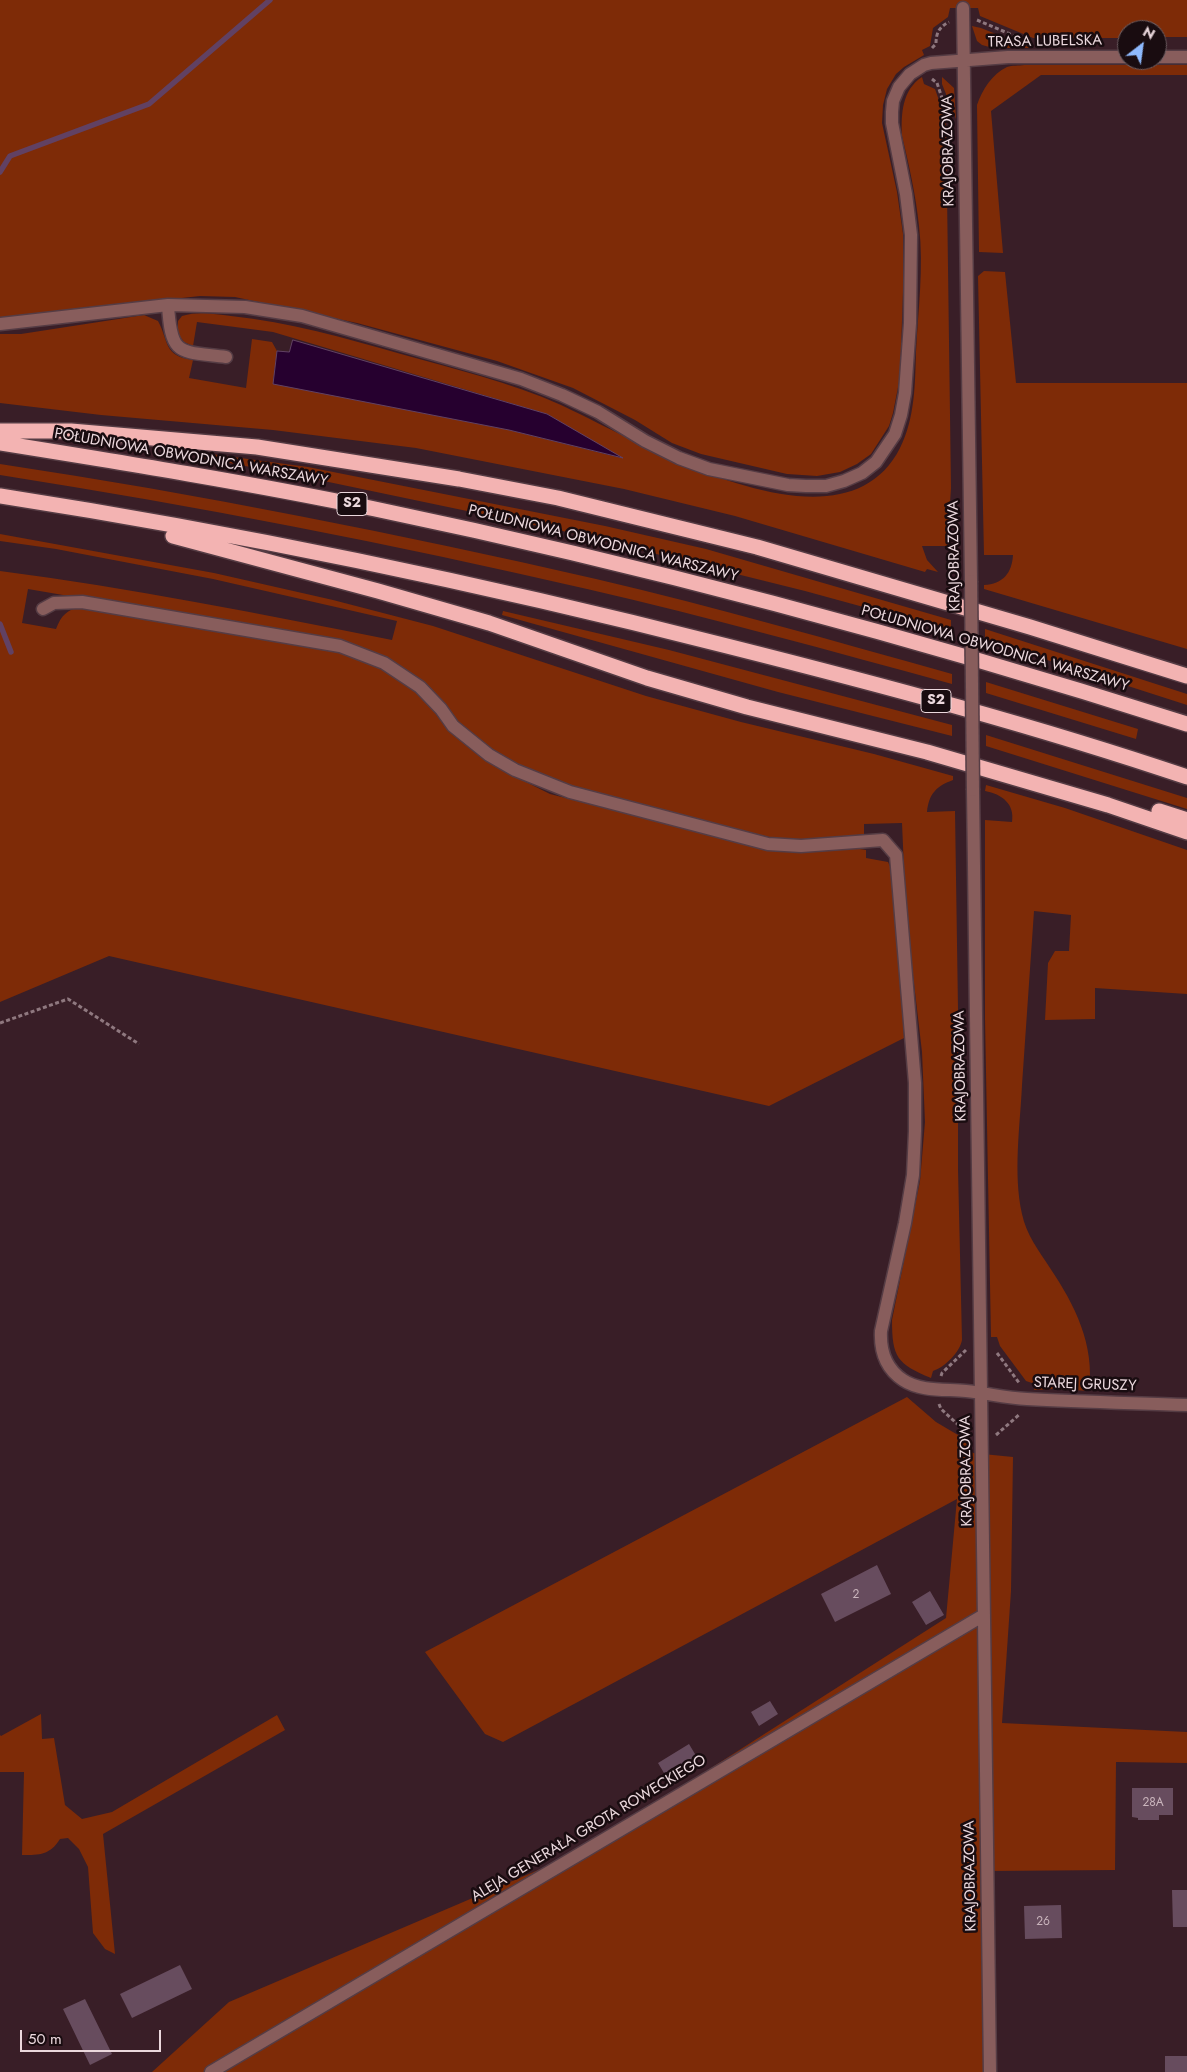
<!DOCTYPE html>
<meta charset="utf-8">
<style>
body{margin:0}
#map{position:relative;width:1187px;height:2072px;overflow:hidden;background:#391e27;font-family:Jost,sans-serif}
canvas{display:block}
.north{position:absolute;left:1117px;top:20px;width:50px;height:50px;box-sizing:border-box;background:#190c10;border:1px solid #6d5e62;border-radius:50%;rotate:30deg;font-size:14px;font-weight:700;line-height:20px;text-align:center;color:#ebd8dd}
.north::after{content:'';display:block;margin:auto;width:18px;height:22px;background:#8eb9fd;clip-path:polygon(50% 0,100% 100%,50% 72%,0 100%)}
.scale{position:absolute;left:20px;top:2030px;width:141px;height:22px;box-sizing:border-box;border:2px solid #ebd8dd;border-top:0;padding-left:6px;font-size:15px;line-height:18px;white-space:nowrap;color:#ebd8dd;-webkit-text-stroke:4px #190c10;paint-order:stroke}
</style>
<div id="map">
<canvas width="1187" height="2072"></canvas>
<div class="north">N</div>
<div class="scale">50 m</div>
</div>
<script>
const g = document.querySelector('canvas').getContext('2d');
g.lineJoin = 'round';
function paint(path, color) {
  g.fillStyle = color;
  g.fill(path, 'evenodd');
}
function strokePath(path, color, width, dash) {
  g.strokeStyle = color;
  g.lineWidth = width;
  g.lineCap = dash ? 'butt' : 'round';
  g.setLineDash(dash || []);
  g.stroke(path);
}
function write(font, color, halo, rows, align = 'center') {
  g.font = font + ' Jost,sans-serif';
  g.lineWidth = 5;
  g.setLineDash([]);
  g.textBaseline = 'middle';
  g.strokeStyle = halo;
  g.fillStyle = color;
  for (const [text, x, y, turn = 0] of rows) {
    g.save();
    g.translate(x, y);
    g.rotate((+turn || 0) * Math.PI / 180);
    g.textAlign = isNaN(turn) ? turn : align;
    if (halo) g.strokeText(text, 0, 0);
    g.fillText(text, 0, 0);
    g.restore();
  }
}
const green = new Path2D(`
 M 0,0 L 1187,0 L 1187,37 L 1157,37 L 1157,30 L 1127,30 L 1127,38 L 1033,38 L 980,16 L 978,8 L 950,8 L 948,17 L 933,28 L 930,46 L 922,50 L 924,55 L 904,67 L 896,74 L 887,89 L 883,105 L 882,123 L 897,192 L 903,234 L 903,292 L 900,377 L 893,413 L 889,426 L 871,454 L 857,464 L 840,472 L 817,476 L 787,474 L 701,454 L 672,443 L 635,420 L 573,388 L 497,361 L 357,323 L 235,297 L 200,296 L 0,318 Z
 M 972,26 L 981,28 L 1031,48 L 993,48 L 982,45 L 977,41 Z
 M 1024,65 L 1187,65 L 1187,75 L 1041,75 L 991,111 L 1003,253 L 979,252 L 977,105 C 982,90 992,74 1007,67 C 1012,65 1019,66 1024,65 Z
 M 922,77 L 924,84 L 935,89 L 946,120 L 951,488 L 949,518 L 951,546 L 922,546 L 927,560 L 938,572 L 927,569 L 925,572 L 735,516 L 624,489 L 416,448 L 273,430 L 101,415 L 0,403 L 0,334 L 21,334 L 144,315 L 158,321 C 169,341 163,356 193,360 L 189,378 L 246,388 L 252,339 L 272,342 L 277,351 L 273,383 L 509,430 L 621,458 L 547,414 L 273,332 L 197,322 L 193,346 L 184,342 L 178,334 L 178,321 L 182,316 C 199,311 214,314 231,316 C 289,322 345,338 401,354 C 454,369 510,382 561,405 C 639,441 841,564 900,448 C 915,418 915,384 916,352 C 918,311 924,267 919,226 C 916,196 909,165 902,136 C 901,114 902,90 922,77 Z
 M 942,77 L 954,88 L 956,119 L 942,84 Z
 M 984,271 L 1005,272 L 1016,383 L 1187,383 L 1187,649 L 984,589 L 984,585 C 1003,584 1012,573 1013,555 L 984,555 L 978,276 Z
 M 203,453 L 308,467 L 605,526 L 706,549 L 951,620 L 951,631 L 805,591 L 572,533 L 319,480 L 203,458 Z
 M 0,464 C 200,494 399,534 596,579 C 716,607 834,641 952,674 L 952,684 C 831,651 709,617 587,589 C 392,544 197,506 0,475 Z
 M 0,534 L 214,573 L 333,600 L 433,626 L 646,696 L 741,722 L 874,754 L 953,776 L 953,780 C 937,786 929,793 927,812 L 955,811 L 958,1009 L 958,1169 L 962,1340 C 960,1352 945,1367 933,1371 L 931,1378 C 897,1364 892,1357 892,1320 L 920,1181 L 925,1122 L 922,1052 L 906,915 L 902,823 L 864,824 L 864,834 L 808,841 L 773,838 L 554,783 L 491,752 L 387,660 L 203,619 L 28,589 L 22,623 L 56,629 C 61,616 67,609 81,607 L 336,650 L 380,667 L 407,684 L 427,702 L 444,725 L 471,749 L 510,774 L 550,794 L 757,847 L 848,847 L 866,850 L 866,858 L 888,862 L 893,873 L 904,1038 L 769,1106 L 109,956 L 0,1002 L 0,571 C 131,588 262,614 392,640 L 397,621 L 213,579 L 56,549 L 0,541 Z
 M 503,611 L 669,650 L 952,725 L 952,736 L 778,692 L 502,615 Z
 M 985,629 L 1187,694 L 1187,705 L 985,640 Z
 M 986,682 L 1138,729 L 1136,739 L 986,693 Z
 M 986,735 L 1187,798 L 1187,809 L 986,746 Z
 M 986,785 L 1065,808 L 1187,850 L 1187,994 L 1095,988 L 1095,1019 L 1045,1020 L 1048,963 L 1055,951 L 1069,951 L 1071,915 L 1034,911 C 1030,969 1026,1027 1022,1085 C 1020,1127 1013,1173 1022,1214 C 1026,1234 1039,1251 1050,1268 C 1075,1305 1095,1345 1089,1391 L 1074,1390 L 1070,1384 L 1071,1379 L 1061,1378 L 1052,1389 L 1034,1390 L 1035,1384 L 1026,1381 L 1000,1346 L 997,1337 L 991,1337 L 985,1019 L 985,820 L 1012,822 C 1015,804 1002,794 985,791 Z
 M 907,1397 L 936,1422 L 963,1438 L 973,1453 L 1013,1457 L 1011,1591 L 1002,1723 L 1187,1732 L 1187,1763 L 1116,1762 L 1115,1870 L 988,1871 L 990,2072 L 152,2072 L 229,2002 L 578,1853 L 946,1618 L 957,1499 L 503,1742 L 485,1734 L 425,1652 Z
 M 41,1714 L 42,1739 L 54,1738 L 65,1805 L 82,1819 L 112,1812 L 277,1715 L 285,1730 L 103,1834 L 115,1954 L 105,1949 L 93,1933 L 88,1867 L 79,1849 L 68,1838 L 60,1839 C 50,1855 40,1855 22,1855 L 24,1772 L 0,1772 L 0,1735 L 1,1736 Z`);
const water = new Path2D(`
 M 293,340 L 547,414 L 623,458 L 509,430 L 273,384 L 277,351 L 289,352 Z`);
const stream = new Path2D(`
 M 0,172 L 10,156 L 149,104 L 270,0
 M 0,624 L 11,652`);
const building = new Path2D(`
 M 877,1565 L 891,1594 L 835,1622 L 821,1594 Z
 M 930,1591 L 944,1615 L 926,1625 L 912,1602 Z
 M 770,1701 L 778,1714 L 759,1726 L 751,1712 Z
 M 689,1744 L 698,1759 L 667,1778 L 658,1763 Z
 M 1132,1788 L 1173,1788 L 1173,1815 L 1159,1815 L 1159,1820 L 1138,1820 L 1138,1818 L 1132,1817 Z
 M 1172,1890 L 1187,1890 L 1187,1927 L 1173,1927 Z
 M 1061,1905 L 1062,1938 L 1025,1939 L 1024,1906 Z
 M 180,1965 L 192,1989 L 132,2018 L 120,1994 Z
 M 85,1999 L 112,2054 L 90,2065 L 63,2009 Z
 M 1165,2056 L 1187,2056 L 1187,2072 L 1165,2072 Z`);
const path = new Path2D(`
 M 977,20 L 1024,40
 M 932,48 L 936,44 C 936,33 939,27 949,22
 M 932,79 L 937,83 L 948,116
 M 0,1023 L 68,999 L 139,1044
 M 997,1353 L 1020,1384
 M 941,1376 L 942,1373 L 966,1350
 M 939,1404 L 941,1409 L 966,1432
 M 996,1435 L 1020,1414`);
const minor = new Path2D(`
 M 963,8 L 971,581
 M 1157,57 L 1187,57
 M 168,305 C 171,357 179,351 226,357
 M 0,324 L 168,305 L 245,307 L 302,316 L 521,379 L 562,395 L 598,412 L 645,441 L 679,458 L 709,469 L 788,485 L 806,486 L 826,486 L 844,481 L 862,473 L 876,462 L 895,434 L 901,415 L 905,393 L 910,323 L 911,235 L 906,194 L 892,123 L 892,112 L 893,101 L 899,87 L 910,74 L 924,65 L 931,63 L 1008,57 L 1127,57
 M 43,609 L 54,603 L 82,602 L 340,646 L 384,663 L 420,687 L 441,709 L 453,726 L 489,755 L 515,770 L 570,792 L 768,844 L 801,846 L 883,840 L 896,855 L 915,1083 L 915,1131 L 913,1175 L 905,1223 L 881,1331 C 880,1350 885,1368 903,1380 C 921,1392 946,1389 966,1391 C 986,1393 1006,1398 1027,1399 C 1080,1402 1134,1403 1187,1405
 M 973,790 L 990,2072
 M 211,2072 L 984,1615`);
const highway = new Path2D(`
 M 0,431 L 71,431 L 257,447 L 459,479 L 558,498 L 757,547 L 1030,627 L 1187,676
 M 0,443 C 125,463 250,483 375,509 C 649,566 920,639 1187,724
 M 0,496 C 245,534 487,585 727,646 C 882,685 1036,726 1187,777
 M 173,536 L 378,591 L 489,623 L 647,678 L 747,707 L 927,752 L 1108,805 L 1187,832
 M 1159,811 L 1187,820`);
const minorBridge = new Path2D(`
 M 971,581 L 973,790`);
const numberNames = [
 ["2",856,1595],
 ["28A",1153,1803],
 ["26",1043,1922]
];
const shields = [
 [352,504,30],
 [936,701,30]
];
const shieldNames = [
 ["S2",352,504],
 ["S2",936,701]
];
const streetNames = [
 ["TRASA LUBELSKA",1045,42,-1],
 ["KRAJOBRAZOWA",949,151,-91],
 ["POŁUDNIOWA OBWODNICA WARSZAWY",191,458,10],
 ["POŁUDNIOWA OBWODNICA WARSZAWY",603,544,14],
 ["KRAJOBRAZOWA",955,556,-91],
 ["POŁUDNIOWA OBWODNICA WARSZAWY",995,649,16],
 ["KRAJOBRAZOWA",961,1066,-91],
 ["STAREJ GRUSZY",1085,1385,2],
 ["KRAJOBRAZOWA",967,1471,-91],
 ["ALEJA GENERAŁA GROTA ROWECKIEGO",589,1829,-31],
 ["KRAJOBRAZOWA",971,1876,-91]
];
paint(green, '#7e2b07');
paint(water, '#26002f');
strokePath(water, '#614163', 1);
strokePath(stream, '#614163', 5.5);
paint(building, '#674c5e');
strokePath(minor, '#553c44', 15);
strokePath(highway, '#553c44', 18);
strokePath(path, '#8f787f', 3, [4, 2.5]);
strokePath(minor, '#885d5c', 12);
strokePath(highway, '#f3b3b2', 15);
strokePath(minorBridge, '#553c44', 15, []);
strokePath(minorBridge, '#885d5c', 12);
write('12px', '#cab5bd', null, numberNames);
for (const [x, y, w] of shields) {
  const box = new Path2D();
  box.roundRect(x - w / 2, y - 11.5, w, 23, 4);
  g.fillStyle = '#190c10';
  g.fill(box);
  strokePath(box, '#ebd8dd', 1);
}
write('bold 14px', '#ebd8dd', null, shieldNames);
write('15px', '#ebd8dd', '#190c10', streetNames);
</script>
